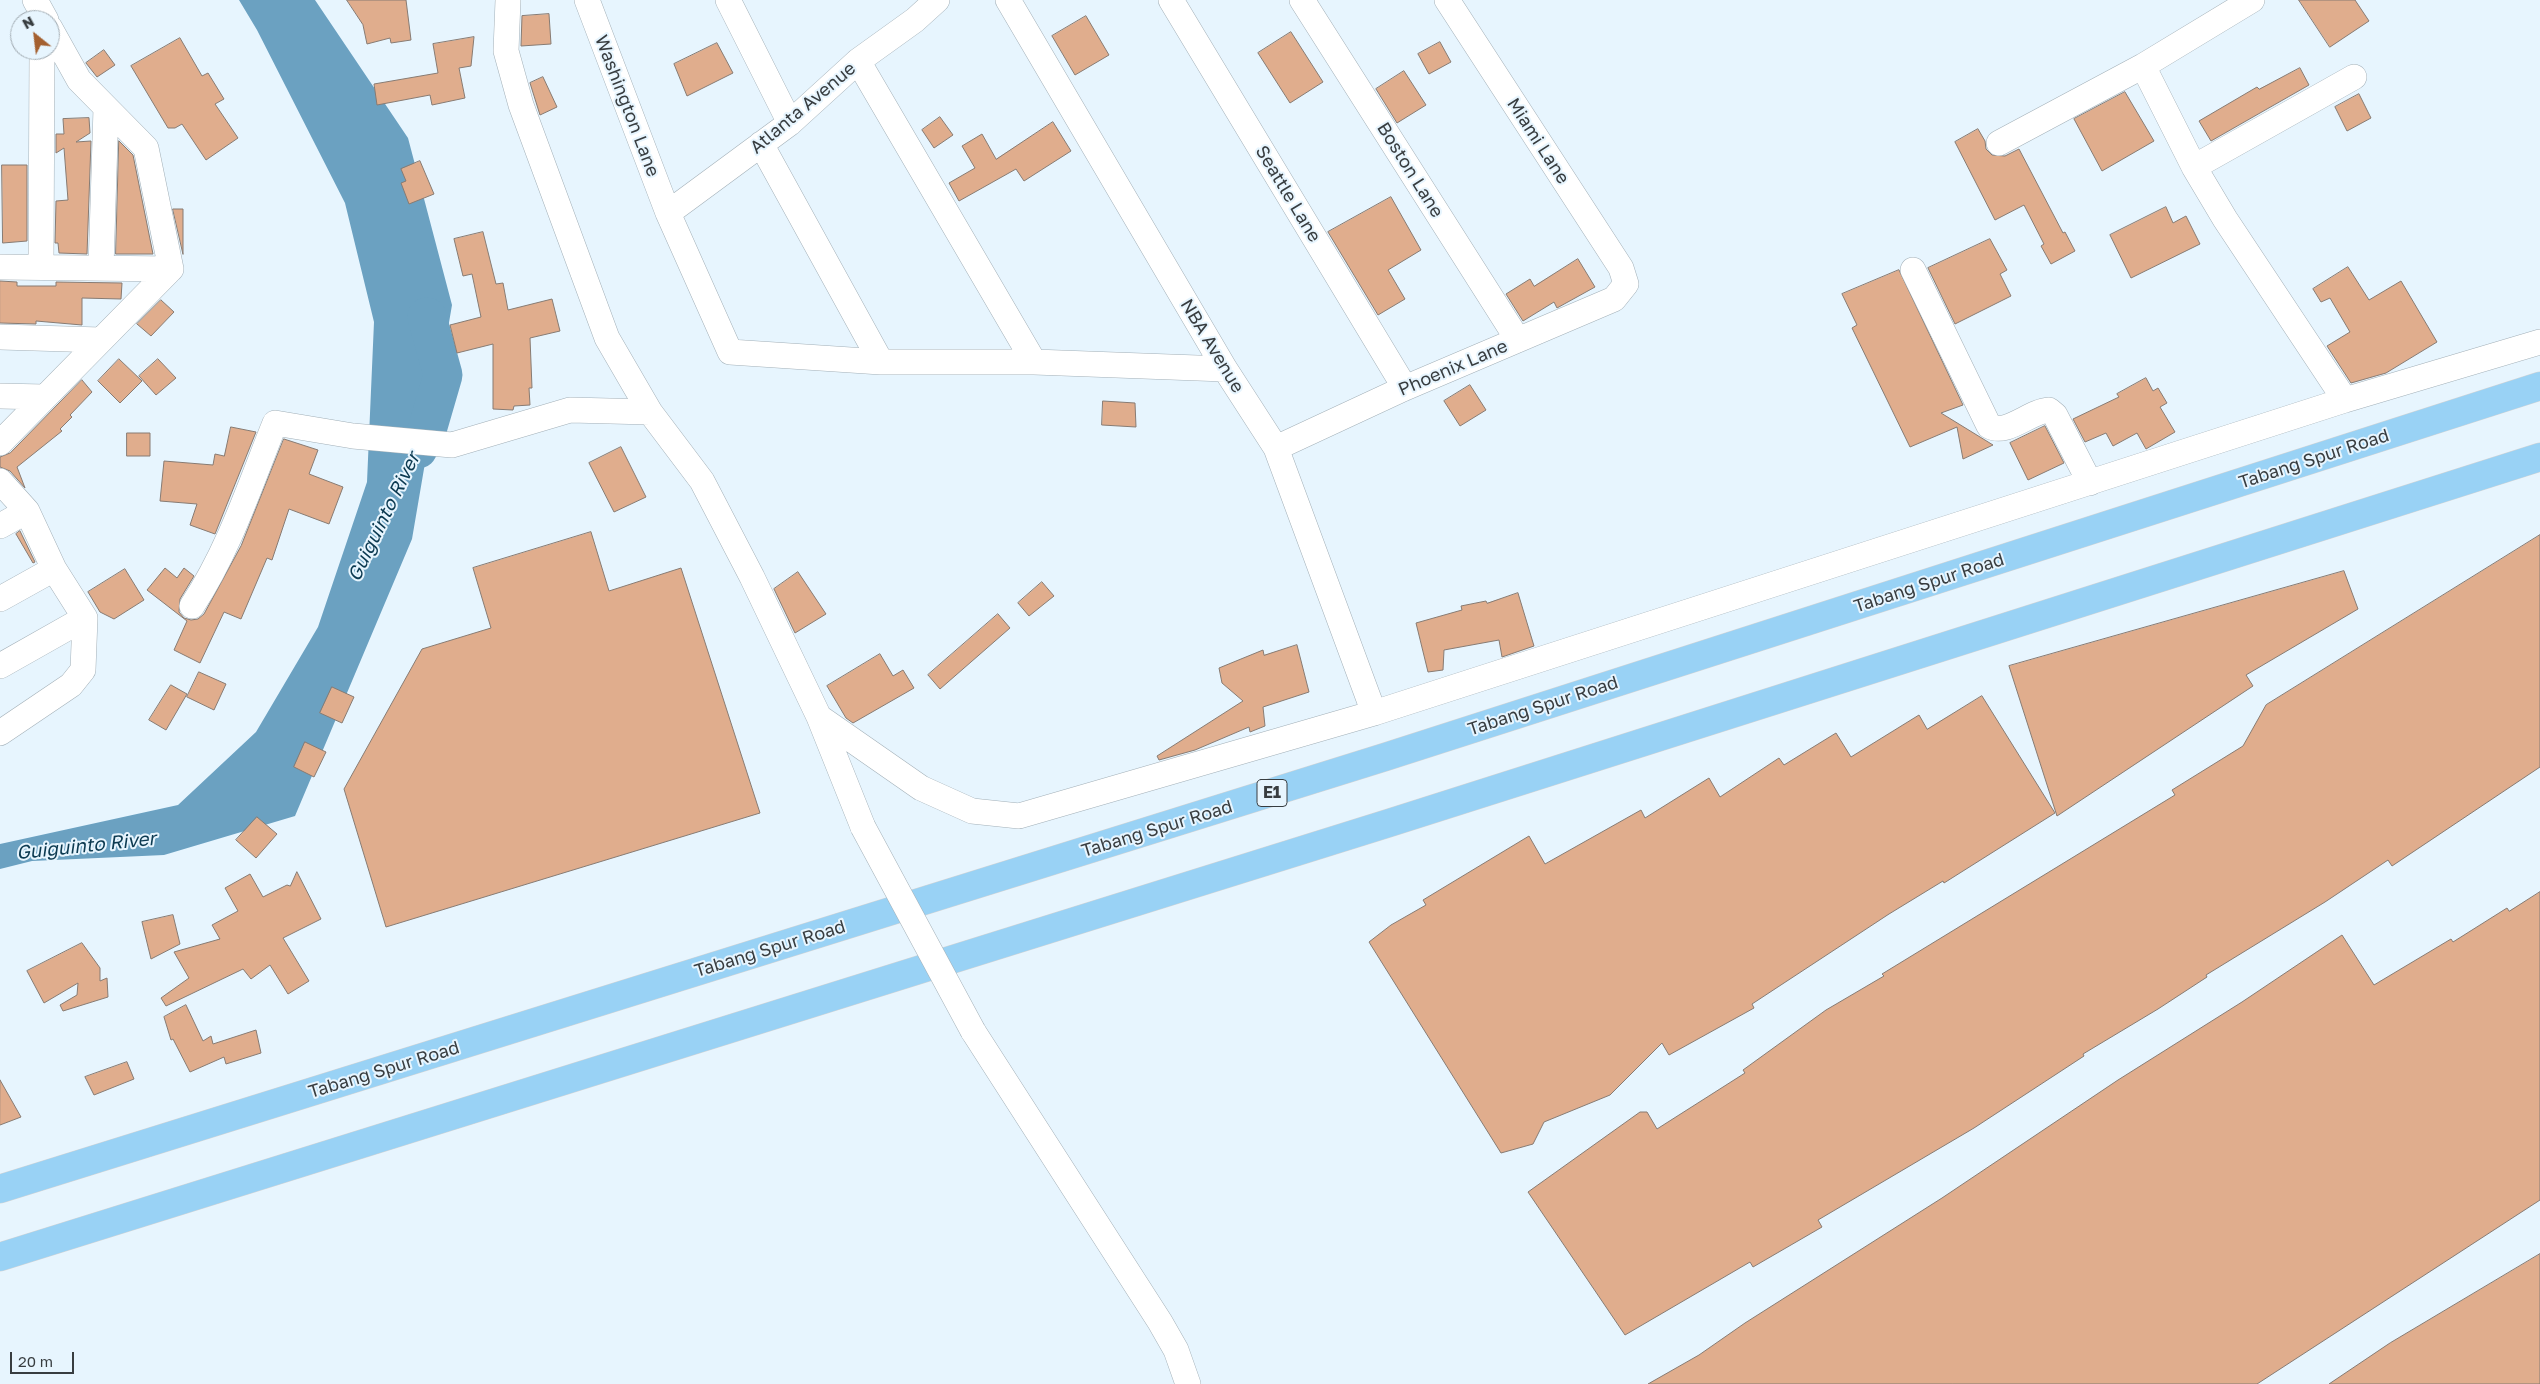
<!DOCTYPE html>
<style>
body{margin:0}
#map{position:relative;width:2540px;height:1384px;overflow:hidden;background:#e7f5fe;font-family:"Golos Text",sans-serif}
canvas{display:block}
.north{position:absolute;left:10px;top:10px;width:50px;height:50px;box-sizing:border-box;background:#e7f5fe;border:1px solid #a1abb2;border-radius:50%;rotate:331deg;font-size:14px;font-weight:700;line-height:20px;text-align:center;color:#383d40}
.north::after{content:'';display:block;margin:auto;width:18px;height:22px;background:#a46030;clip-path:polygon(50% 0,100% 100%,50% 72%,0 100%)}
.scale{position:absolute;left:10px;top:1352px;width:64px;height:22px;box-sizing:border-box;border:2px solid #383d40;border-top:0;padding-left:6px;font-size:15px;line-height:18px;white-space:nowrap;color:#383d40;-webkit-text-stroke:4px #e7f5fe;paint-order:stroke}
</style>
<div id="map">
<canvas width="2540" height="1384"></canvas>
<div class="north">N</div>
<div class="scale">20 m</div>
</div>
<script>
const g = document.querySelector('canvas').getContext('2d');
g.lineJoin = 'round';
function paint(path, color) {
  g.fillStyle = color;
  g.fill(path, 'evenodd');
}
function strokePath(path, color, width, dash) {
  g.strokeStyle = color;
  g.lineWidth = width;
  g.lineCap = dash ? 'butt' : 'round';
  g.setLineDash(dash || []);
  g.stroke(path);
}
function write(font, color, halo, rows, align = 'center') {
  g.font = font + ' "Golos Text",sans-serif';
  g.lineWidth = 4;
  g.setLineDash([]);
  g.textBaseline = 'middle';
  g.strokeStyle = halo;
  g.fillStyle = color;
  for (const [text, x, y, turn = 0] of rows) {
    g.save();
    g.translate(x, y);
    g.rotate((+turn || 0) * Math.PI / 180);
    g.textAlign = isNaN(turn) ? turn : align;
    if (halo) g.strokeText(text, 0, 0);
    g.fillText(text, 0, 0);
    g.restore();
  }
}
const water = new Path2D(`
 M 239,0 L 315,0 L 408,138 L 452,305 L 412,539 L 295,816 L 164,855 L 32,861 L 0,869 L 0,844 L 178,805 L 256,732 L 318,627 L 367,482 L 374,322 L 345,203 L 257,30 Z`);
const river = new Path2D(`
 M 418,449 L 427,430 L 443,375 L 427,317`);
const building = new Path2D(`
 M 347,0 L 406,0 L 411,40 L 391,43 L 390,38 L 367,44 L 363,25 Z
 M 2299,0 L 2355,0 L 2369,21 L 2330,47 Z
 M 549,14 L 551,44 L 521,46 L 522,16 Z
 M 1086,16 L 1109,55 L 1075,75 L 1052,36 Z
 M 1291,32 L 1323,82 L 1290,103 L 1258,53 Z
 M 474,37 L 471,66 L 459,68 L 465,98 L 432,105 L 430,95 L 377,105 L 374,84 L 438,73 L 433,44 Z
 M 180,38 L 202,76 L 208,73 L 224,99 L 215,104 L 238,138 L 206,160 L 182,124 L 175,128 L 168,128 L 131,66 Z
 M 1440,42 L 1451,62 L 1429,74 L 1418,54 Z
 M 717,43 L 733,73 L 687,96 L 674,64 Z
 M 104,50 L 115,65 L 97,77 L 86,63 Z
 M 2300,68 L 2309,85 L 2211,141 L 2199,121 L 2257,87 L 2259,89 Z
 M 1404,71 L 1426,105 L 1397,123 L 1376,89 Z
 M 543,77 L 557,107 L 540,115 L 530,83 Z
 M 2125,92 L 2154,141 L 2102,171 L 2074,119 Z
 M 2359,94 L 2371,118 L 2347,131 L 2335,107 Z
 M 940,117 L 953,135 L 934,148 L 922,130 Z
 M 89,118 L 90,133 L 76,142 L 91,141 L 87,254 L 59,253 L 58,243 L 55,243 L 56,201 L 68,200 L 64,148 L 56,153 L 56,134 L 64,134 L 63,119 Z
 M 1053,122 L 1071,151 L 1024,181 L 1016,169 L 959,201 L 949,183 L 975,168 L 962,146 L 982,134 L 996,159 Z
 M 1978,129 L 1985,141 L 1986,149 L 1992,155 L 2005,156 L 2019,149 L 2063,233 L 2065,232 L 2075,251 L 2051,264 L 2041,246 L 2044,244 L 2024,205 L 1995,220 L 1955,142 Z
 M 119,141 L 133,155 L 153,254 L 116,254 Z
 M 420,161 L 434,194 L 409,204 L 401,183 L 406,181 L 401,169 Z
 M 2,165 L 27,165 L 27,241 L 3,243 Z
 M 1391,197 L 1421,250 L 1388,270 L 1405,299 L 1378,315 L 1328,232 Z
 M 2166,207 L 2173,223 L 2186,216 L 2200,244 L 2131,278 L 2110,235 Z
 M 173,209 L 183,209 L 183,254 Z
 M 483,232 L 496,284 L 503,283 L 508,310 L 552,299 L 560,331 L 530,338 L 532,388 L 529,388 L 530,405 L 514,406 L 513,410 L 493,409 L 493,344 L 457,353 L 450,325 L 481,317 L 472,274 L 463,276 L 454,239 Z
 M 1990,239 L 2007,270 L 2000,274 L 2011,296 L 1955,324 L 1928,268 Z
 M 1578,259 L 1595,287 L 1557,308 L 1554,302 L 1523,321 L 1506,294 L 1530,279 L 1534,286 Z
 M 2348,267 L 2369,300 L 2401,281 L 2437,342 L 2386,373 L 2351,383 L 2327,346 L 2350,332 L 2330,298 L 2321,302 L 2313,289 Z
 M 1899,270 L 1963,405 L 1941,413 L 1993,445 L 1963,459 L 1957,427 L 1910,447 L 1852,328 L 1857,325 L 1842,294 Z
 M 0,281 L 17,282 L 17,286 L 56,286 L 56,282 L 122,283 L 121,299 L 82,298 L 82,325 L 36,321 L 36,324 L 0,323 Z
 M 161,300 L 174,312 L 151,336 L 137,324 Z
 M 119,359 L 142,381 L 120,403 L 98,381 Z
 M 158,359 L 176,378 L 156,395 L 139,376 Z
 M 2146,378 L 2153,391 L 2158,388 L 2167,403 L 2160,407 L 2175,432 L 2146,449 L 2137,433 L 2113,446 L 2106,433 L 2085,442 L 2073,419 L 2119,397 L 2117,394 Z
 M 82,380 L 92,392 L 70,415 L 72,417 L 60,429 L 62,431 L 17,467 L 25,488 L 10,471 L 0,467 L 0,457 L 10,453 Z
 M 1470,385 L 1486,410 L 1460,426 L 1444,401 Z
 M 1103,401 L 1135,403 L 1136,427 L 1102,425 Z
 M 2045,426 L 2064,463 L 2028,480 L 2010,443 Z
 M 231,427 L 256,432 L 215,534 L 190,525 L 197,504 L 160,501 L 164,461 L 213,465 L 215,454 L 224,456 Z
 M 127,433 L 150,433 L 150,456 L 127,456 Z
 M 284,439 L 318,450 L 309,474 L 343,487 L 329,524 L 289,509 L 272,560 L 267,558 L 241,619 L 224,612 L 200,663 L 174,650 L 187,621 L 147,590 L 165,568 L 177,578 L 184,568 L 194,576 L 180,599 L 179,612 L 184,618 L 191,620 L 198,619 L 204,614 L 241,546 Z
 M 621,447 L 646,497 L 614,512 L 589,463 Z
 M 20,531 L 35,562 L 33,563 L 16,534 Z
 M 591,532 L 609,591 L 681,568 L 760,813 L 386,927 L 344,789 L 422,649 L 491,628 L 473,568 Z
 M 2540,535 L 2540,767 L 2392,866 L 2388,860 L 2325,902 L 2206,975 L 2207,977 L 2158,1009 L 2083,1054 L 2084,1056 L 1974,1128 L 1818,1220 L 1822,1227 L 1753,1267 L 1750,1262 L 1625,1335 L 1528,1192 L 1640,1112 L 1647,1112 L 1657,1129 L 1745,1073 L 1743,1070 L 1826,1010 L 1884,976 L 1882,974 L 2175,795 L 2172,790 L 2243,746 L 2266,705 Z
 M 125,569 L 144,600 L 114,619 L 100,612 L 88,592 Z
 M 2344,571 L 2358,609 L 2246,675 L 2253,686 L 2057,816 L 2009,666 Z
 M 798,572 L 826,614 L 795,633 L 774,589 Z
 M 1042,582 L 1054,596 L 1029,616 L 1018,603 Z
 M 1518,593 L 1534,646 L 1502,657 L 1499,640 L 1444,650 L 1443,670 L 1428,672 L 1416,623 L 1462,610 L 1461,606 L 1486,601 L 1487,603 Z
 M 998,614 L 1010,628 L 940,689 L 928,675 Z
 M 1297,645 L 1309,692 L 1263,707 L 1265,726 L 1250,732 L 1249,727 L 1195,750 L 1159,760 L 1157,756 L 1243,701 L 1222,683 L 1219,668 L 1263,650 L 1264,655 Z
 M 880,654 L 893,676 L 903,670 L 914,688 L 853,723 L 846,718 L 827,686 Z
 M 199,672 L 226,684 L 214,710 L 187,697 Z
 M 171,685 L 187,694 L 166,730 L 149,720 Z
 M 332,687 L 354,697 L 342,723 L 320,713 Z
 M 1982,696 L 2055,813 L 1944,883 L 1943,881 L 1889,914 L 1752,1004 L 1754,1008 L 1669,1055 L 1662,1043 L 1610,1095 L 1544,1122 L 1533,1144 L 1501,1153 L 1369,942 L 1391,925 L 1426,905 L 1423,900 L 1529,836 L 1545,864 L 1641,810 L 1645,818 L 1709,778 L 1720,797 L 1779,758 L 1784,765 L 1836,733 L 1851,757 L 1919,715 L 1927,729 Z
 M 305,742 L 326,752 L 314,777 L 294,767 Z
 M 257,817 L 277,834 L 256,858 L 236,840 Z
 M 297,872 L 321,919 L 283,938 L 309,981 L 288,994 L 270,965 L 251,979 L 243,969 L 166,1006 L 161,998 L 189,978 L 174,952 L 220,939 L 212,925 L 238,911 L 225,888 L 250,874 L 263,897 L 287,885 L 290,886 Z
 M 2540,892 L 2540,1200 L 2257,1384 L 1648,1384 L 1699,1355 L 1745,1323 L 1942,1198 L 2118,1080 L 2242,1002 L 2342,935 L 2374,985 L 2451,939 L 2453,942 L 2507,908 L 2509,911 Z
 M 173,915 L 180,944 L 151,959 L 142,922 Z
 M 82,943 L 100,968 L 100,981 L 107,978 L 108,997 L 63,1011 L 60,1005 L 77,995 L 78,983 L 44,1003 L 27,971 Z
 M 186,1005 L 203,1041 L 211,1036 L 213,1044 L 256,1030 L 261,1053 L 226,1064 L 224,1057 L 190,1072 L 173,1039 L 171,1040 L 164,1017 Z
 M 127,1062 L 134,1079 L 94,1095 L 85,1077 Z
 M 0,1080 L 21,1117 L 0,1125 Z
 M 2540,1254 L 2540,1384 L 2329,1384 L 2390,1343 Z`);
const minor = new Path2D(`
 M 35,0 L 46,20
 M 508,0 L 506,51 L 521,105 L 607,338 L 650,412 L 702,481 L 752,577 L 819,717 L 863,827
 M 587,0 L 668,213 L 730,352 L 881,362 L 1034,362 L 1225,369
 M 728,0 L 790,123
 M 1008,0 L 1225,369 L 1276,448 L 1374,713
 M 1171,0 L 1405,388
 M 1302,0 L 1518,340
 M 2252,0 L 2143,66 L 2194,167 L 2225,219 L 2345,400
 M 50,28 L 79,80 L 146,148 L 171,269
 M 858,61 L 1034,362
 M 1999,143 L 2143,66
 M 761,144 L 881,362
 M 2194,167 L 2354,77
 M 668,213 L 790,123 L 858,61 L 915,20 L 937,0
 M 0,267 L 171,269 L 0,443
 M 41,267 L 42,50
 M 101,268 L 106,108
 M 1913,270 L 1989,426 C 2007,436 2030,411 2049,410 L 2055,415 L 2090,483
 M 0,337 L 101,340
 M 0,396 L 44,397
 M 1276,448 L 1405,388 L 1614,299 L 1626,284 L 1621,268 L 1447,0
 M 0,481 L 27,511 L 54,569 L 85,618 L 83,670 L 71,685 L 0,733
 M 0,526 L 27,511
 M 0,599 L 54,569
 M 192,606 C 229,550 250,485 275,423 L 353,436 L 452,445 L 570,410 L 650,412
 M 0,666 L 85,618
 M 819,717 L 921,788 L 972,811 L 1019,816 L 1374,713 L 2345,400 L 2540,342
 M 973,1031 L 1160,1322 L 1176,1350 L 1188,1384`);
const highway = new Path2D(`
 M 0,1189 L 1385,757 L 2540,386
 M 0,1257 L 1389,823 L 2540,457`);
const minorBridge = new Path2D(`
 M 863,827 L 973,1031`);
const shields = [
 [1272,793,30]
];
const shieldNames = [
 ["E1",1272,793]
];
const streetNames = [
 ["Washington Lane",627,106,69],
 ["Atlanta Avenue",803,108,-40],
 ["Miami Lane",1538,141,57],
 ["Boston Lane",1410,170,58],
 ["Seattle Lane",1288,194,59],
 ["NBA Avenue",1212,346,59],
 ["Phoenix Lane",1453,368,-23],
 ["Tabang Spur Road",2314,459,-18],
 ["Tabang Spur Road",1929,583,-18],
 ["Tabang Spur Road",1543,706,-18],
 ["Tabang Spur Road",1157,829,-17],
 ["Tabang Spur Road",770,949,-17],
 ["Tabang Spur Road",384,1070,-17]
];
const waterNames = [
 ["Guiguinto River",384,517,-64],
 ["Guiguinto River",86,846,-6]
];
paint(water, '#6ba1c1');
strokePath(river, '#6ba1c1', 39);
paint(building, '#e0ad8d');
strokePath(building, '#877b73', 1);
strokePath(minor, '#a3b0b8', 26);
strokePath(highway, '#d3d4d5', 29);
strokePath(minor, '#fff', 25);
strokePath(highway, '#99d2f5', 28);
strokePath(minorBridge, '#a3b0b8', 26, []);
strokePath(minorBridge, '#fff', 25);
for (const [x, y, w] of shields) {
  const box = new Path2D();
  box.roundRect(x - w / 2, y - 13.5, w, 27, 4);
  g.fillStyle = '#e7f5fe';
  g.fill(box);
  strokePath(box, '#383d40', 1);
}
write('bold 16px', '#383d40', null, shieldNames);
write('18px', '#383d40', '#e7f5fe', streetNames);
write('italic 19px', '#0c3a51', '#e7f5fe', waterNames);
</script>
